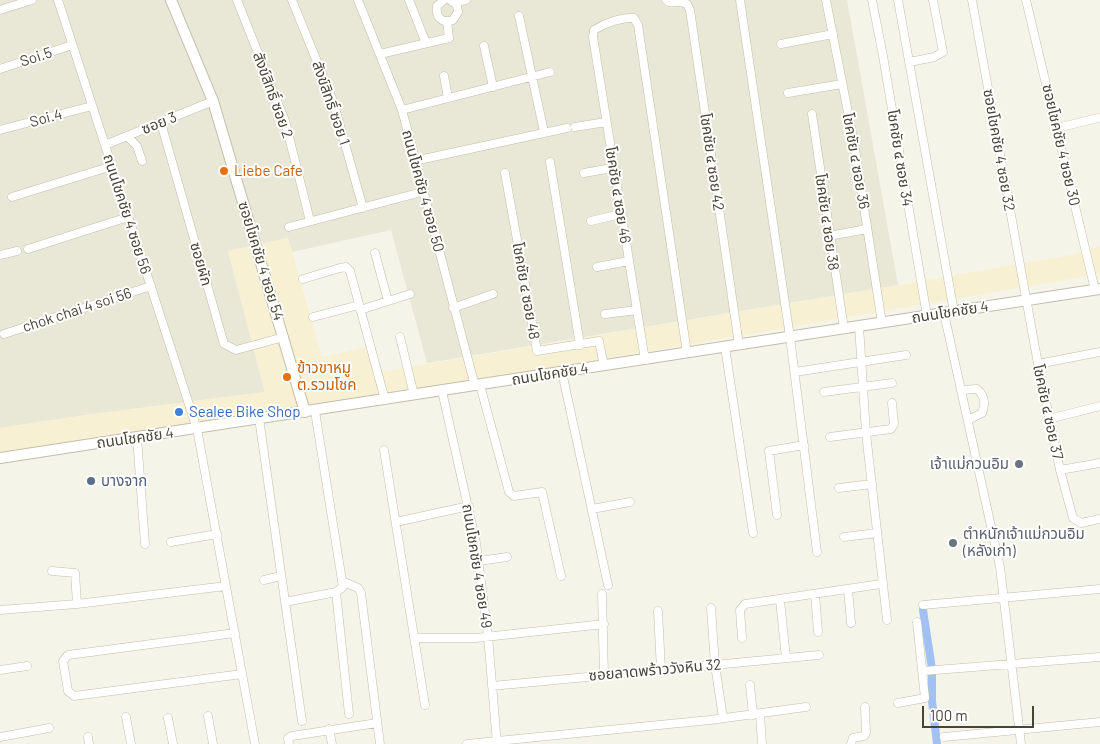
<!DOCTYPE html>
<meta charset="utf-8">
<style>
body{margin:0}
#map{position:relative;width:1100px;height:744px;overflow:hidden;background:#f5f4e8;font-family:Barlow,sans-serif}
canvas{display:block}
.scale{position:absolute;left:922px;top:706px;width:112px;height:22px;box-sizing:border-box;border:2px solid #494536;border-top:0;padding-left:6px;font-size:15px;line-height:18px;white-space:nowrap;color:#494536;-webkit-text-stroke:4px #fff;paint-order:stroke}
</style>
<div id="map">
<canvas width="1100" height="744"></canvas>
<div class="scale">100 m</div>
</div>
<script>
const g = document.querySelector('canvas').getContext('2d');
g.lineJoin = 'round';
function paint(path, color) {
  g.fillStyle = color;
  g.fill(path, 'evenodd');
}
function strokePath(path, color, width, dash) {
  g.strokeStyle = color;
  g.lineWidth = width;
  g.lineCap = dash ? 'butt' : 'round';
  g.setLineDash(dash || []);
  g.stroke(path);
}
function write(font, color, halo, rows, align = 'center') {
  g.font = font + ' Barlow,"Noto Sans Thai",sans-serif';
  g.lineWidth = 4;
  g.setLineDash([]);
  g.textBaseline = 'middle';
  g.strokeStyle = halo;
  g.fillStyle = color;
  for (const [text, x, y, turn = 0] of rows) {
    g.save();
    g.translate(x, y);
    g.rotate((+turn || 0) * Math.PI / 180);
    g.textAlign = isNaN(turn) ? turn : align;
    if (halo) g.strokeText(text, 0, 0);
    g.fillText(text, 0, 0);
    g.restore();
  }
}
const residential = new Path2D(`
 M 0,0 L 847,0 L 898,285 L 427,363 L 391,230 L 292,252 L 288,238 L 228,251 L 265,392 L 86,415 L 0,428 Z`);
const commercial = new Path2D(`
 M 288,238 L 322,357 L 366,347 L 374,373 L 898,285 L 1076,254 L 1100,246 L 1100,274 L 540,370 L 0,454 L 0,428 L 86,415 L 265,392 L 228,251 Z`);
const canal = new Path2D(`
 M 923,610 L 932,669 L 932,701 L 937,744`);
const minor = new Path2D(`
 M 58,0 L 197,429 L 255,744
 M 237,0 L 285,121 L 310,221
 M 292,0 L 333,101 L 363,208
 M 358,0 L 402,110 L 475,386
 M 409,0 L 426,43
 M 444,0 L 437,6 C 435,17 442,24 453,20 L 458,12 L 457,5 L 450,0
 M 666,0 C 670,5 680,0 687,4 L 690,10 L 739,345
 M 740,0 L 790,337 L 817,552
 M 826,0 L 854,143 L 882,323
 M 872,0 L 883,56 L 927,316
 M 898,0 L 954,312
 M 972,0 L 1038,364 L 1060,470 L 1073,518 L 1081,523 L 1100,519
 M 1026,0 L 1095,290
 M 455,3 L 466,0
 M 0,10 L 32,0
 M 519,16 L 544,132
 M 781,44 L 833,34
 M 484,46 L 493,87
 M 380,54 L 449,38 L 447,21
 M 910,62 L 934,57 L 943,52 L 933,0
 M 0,69 L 72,45
 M 444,76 L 448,98
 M 788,93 L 842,84
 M 402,110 L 550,72
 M 812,114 L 844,329
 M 161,123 L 224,344 L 236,350 L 284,337
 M 575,127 L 606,122
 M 1057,128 L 1098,118
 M 0,130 L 92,106
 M 127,136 L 137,146 L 142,161
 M 105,145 L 213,101
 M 414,161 L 567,128
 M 550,162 L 580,345
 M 505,173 L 537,351 L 599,341 L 604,366
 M 584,173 L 612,168
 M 12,197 L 112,166
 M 591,221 L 620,214
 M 289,227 L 422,192
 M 829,236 L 867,229
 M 28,249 L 128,217
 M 375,253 L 388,301
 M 0,255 L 17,251
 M 597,267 L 629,261
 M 303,279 L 340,268 L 346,267 L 350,271 L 385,400
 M 453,308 L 493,294
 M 360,310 L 410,294
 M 944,313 L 1000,567 L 1021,744
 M 605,314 L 637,310
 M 313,317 L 359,305
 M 859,326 L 866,433 L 887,620
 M 4,334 L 151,286
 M 400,337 L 414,395
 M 725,347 L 753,533
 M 645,360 L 593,37 L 594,30 C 605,23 622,17 634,18 L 638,25 L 687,353
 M 1038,364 L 1100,352
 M 562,372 L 608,585
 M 795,372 L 906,355
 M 480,385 L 509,492 L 514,496 L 542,492 L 561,576
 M 961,390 L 977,389 C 985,396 986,403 982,413 L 968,420
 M 442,391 L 476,543 L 488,636 L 497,744
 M 824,392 L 892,383
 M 259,418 L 302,721
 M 1049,419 L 1100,406
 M 830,437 L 891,429 L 894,424 L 892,403
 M 137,438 L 145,544
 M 384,450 L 425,705
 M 1060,470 L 1100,463
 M 839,488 L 872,484
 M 592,509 L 630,502
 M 777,515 L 769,451 L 804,445
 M 396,522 L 469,506
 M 844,537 L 877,533
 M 171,542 L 217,534
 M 479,561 L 507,557
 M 52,571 L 75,573 L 77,604
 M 264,580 L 281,576
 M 344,582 L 358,588 L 361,593 L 380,744
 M 848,589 L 851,623
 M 336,592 L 349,714
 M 602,594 L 604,675
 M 815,594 L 818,632
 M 780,600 L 786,658
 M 285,602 L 336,592 L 343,587 L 315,411
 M 923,605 L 1100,589
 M 711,608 L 715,665 L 723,718
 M 0,610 L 77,604 L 226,586
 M 658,611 L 661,670
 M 235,633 L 68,655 L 63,661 L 68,691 L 74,696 L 242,674
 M 416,638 L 476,638 L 604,624
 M 742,638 L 740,610 L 745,604 L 881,584
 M 0,670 L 27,666
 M 923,671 L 1100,657
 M 750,685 L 753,715
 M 492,686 L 819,655
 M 898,703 L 925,698 L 917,622
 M 760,714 L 762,744
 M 208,716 L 213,744
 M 126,717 L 131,744
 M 168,718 L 173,744
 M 329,729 L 332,744
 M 0,737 L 49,728
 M 88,737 L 89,744
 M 944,737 L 1100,722
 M 289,744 L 288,738 L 292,736 L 377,723
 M 467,744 L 710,720 L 806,707
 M 851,744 L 853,738 L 864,736 L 866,733 L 865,707`);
const tertiary = new Path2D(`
 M 171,0 L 213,101 L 305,412
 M 0,458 L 1100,289`);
const markers = [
 [224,171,5,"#e8710a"],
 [287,377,5,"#e8710a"],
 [179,412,5,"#3f7fe0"],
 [1019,464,5,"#6b7280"],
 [91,481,5,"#5c6f8a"],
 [953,543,5,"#6b7280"]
];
const streetNames = [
 ["Soi.5",36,57,-18],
 ["สังข์สิทธิ์ ซอย 2",273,95,70],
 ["สังข์สิทธิ์ ซอย 1",331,103,71],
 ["Soi.4",46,118,-15],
 ["ซอย 3",159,123,-22],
 ["ซอยโชคชัย 4 ซอย 30",1061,145,77],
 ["ซอยโชคชัย 4 ซอย 32",999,150,80],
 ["โชคชัย ๔ ซอย 34",900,158,81],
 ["โชคชัย ๔ ซอย 36",856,161,80],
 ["โชคชัย ๔ ซอย 42",712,162,82],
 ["ถนนโชคชัย 4 ซอย 50",423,191,75],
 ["โชคชัย ๔ ซอย 46",618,195,81],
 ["ถนนโชคชัย 4 ซอย 56",127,214,72],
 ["โชคชัย ๔ ซอย 38",827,222,82],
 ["ซอยโชคชัย 4 ซอย 54",261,261,73],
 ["ซอยผัก",201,264,74],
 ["โชคชัย ๔ ซอย 48",526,291,80],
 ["chok chai 4 soi 56",77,310,-18],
 ["ถนนโชคชัย 4",950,312,-9],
 ["ถนนโชคชัย 4",550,374,-9],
 ["โชคชัย ๔ ซอย 37",1048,412,78],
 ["ถนนโชคชัย 4",135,438,-8],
 ["ถนนโชคชัย 4 ซอย 49",477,566,81],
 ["ซอยลาดพร้าววังหิน 32",655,670,-5]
];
const foodNames = [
 ["Liebe Cafe",234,171],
 ["ข้าวขาหมู",297,368],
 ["ต.รวมโชค",297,385]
];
const shopNames = [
 ["Sealee Bike Shop",189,412]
];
const worshipNames = [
 ["เจ้าแม่กวนอิม",1009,464],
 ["ตำหนักเจ้าแม่กวนอิม",963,534,"left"],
 ["(หลังเก่า)",963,551,"left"]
];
const serviceNames = [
 ["บางจาก",101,481]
];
paint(residential, '#e9e7d6');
paint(commercial, '#f8f0d2');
strokePath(canal, '#a1c1f5', 8);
strokePath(minor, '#c1beaa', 9);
strokePath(tertiary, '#c1beaa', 12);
strokePath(minor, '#fff', 8);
strokePath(tertiary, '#fff', 10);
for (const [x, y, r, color] of markers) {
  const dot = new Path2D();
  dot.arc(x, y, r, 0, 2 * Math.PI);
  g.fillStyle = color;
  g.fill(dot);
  strokePath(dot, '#fff', 2);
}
write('15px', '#494536', '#fff', streetNames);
write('15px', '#c56008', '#fff', foodNames, 'left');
write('15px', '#366cbe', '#fff', shopNames, 'left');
write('15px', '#5b616d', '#fff', worshipNames, 'right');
write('15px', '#4e5e75', '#fff', serviceNames, 'left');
</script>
